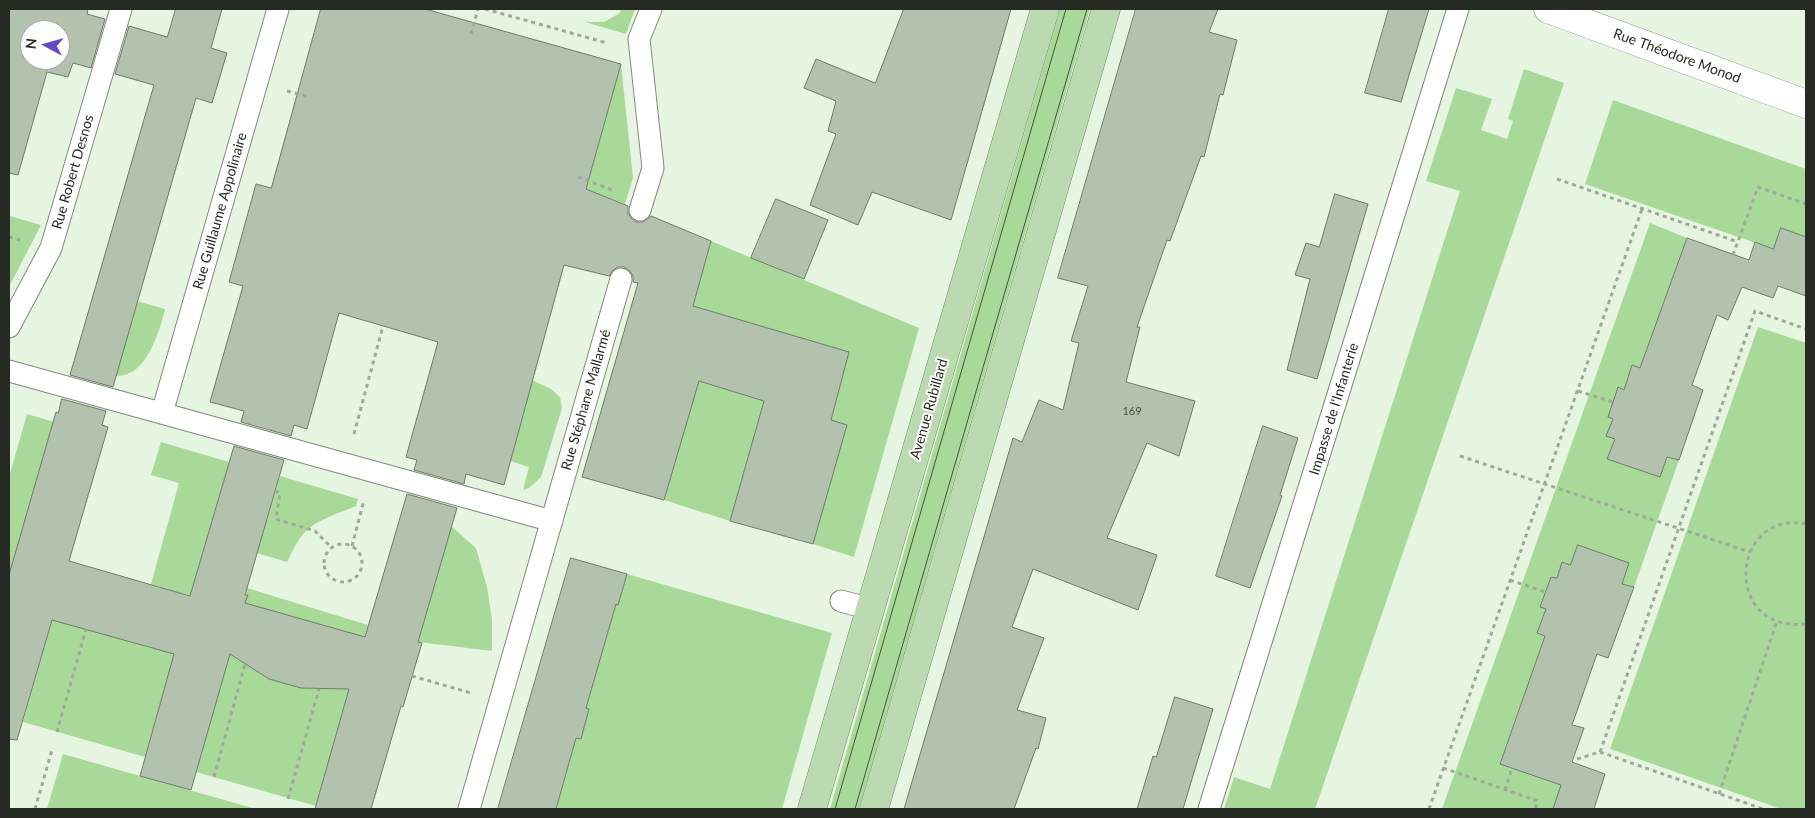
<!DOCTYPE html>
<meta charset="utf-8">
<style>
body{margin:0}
#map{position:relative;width:1815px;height:818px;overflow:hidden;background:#e6f5e1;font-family:Lato,sans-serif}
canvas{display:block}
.frame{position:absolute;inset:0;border:10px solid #252b23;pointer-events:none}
.north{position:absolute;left:20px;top:20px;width:50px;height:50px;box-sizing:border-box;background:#fbfefa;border:1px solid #a5aaa4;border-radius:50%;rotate:276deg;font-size:14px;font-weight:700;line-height:20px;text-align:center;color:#252b23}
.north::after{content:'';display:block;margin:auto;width:18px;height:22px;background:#644bc4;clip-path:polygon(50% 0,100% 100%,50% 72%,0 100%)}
</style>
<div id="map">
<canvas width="1815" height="818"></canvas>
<div class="frame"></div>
<div class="north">N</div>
</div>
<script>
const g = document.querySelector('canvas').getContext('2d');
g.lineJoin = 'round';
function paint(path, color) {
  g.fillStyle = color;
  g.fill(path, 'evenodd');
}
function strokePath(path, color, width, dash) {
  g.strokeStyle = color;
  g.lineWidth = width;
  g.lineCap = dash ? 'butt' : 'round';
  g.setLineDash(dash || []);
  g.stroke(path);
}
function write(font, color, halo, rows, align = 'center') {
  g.font = font + ' Lato,sans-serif';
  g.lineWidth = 4;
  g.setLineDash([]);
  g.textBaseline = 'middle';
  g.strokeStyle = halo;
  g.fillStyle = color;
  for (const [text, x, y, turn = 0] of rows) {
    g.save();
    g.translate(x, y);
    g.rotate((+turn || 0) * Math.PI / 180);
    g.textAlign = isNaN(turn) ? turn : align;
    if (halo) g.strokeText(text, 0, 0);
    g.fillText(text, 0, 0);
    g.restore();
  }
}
const green = new Path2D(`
 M 621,9 L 635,9 L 626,34 L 585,22 L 604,22 L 620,13 Z
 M 1060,9 L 1090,9 L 859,809 L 830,809 Z
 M 621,64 L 633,178 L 625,204 L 576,185 L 591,172 Z
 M 1524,69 L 1564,83 L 1315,809 L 1224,809 L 1234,777 L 1270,789 L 1460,191 L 1426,181 L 1456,88 L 1492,99 L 1481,130 L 1507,139 L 1513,121 L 1508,119 Z
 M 1613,100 L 1806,169 L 1806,237 L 1781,228 L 1773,249 L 1585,184 Z
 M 10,216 L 41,225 L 9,287 L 9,219 Z
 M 1650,223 L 1687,238 L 1640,368 L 1632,365 L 1624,390 L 1618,387 L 1608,417 L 1613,419 L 1607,436 L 1615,439 L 1607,459 L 1660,477 L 1667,457 L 1679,460 L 1634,587 L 1622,584 L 1629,563 L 1578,545 L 1570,565 L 1562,562 L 1557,578 L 1551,577 L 1540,606 L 1546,609 L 1537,633 L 1545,636 L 1500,763 L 1561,785 L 1555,804 L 1570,809 L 1442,809 Z
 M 711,241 L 919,328 L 854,557 L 813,544 L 847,425 L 831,420 L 849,352 L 693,306 Z
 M 137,301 L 165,309 C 159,333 146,378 115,376 Z
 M 1758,327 L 1806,343 L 1806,809 L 1781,809 L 1610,749 Z
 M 532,380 L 551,389 L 560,397 L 562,408 L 541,477 L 529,488 L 523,490 L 529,467 L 510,461 Z
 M 699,381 L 764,401 L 730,521 L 664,500 Z
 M 27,414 L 54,422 L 9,576 L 9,477 Z
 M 161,442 L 229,462 L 190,596 L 151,584 L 179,483 L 151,475 Z
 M 280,476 L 358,499 L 356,506 C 340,513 318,519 306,531 C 297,540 292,552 287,562 L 257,553 Z
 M 451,526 L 476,548 L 487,587 L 492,620 L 492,651 L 418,642 Z
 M 627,574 L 832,633 L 782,809 L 556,809 L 576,738 L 581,738 L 589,710 L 586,708 L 616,604 L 618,604 Z
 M 247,588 L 368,625 L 362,646 L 345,631 L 265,609 L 243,612 L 247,596 L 246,595 Z
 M 57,602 L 73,625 L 154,649 L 179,637 L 145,757 L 23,722 Z
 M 230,654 L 269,679 L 301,688 L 349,689 L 316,806 L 196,772 Z
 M 63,754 L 256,809 L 47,809 Z`);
const building = new Path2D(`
 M 9,9 L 88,9 L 87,14 L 105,19 L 91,68 L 73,63 L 68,77 L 47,72 L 18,175 L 9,173 ZM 30,30 L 60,30 L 60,60 L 30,60 Z
 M 176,9 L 222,9 L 211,48 L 227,53 L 212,103 L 196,98 L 113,387 L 70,375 L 154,85 L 115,74 L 129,26 L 167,37 Z
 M 321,9 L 425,9 L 621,64 L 586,189 L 628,206 L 628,213 L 631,218 L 636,222 L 643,222 L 651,216 L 711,241 L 693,306 L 849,352 L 831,420 L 847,425 L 813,544 L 730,521 L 764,401 L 699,381 L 664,500 L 582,477 L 638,283 L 633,282 L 633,276 L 630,271 L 624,267 L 618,267 L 613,270 L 609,276 L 564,265 L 504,485 L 466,474 L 464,484 L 414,470 L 417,460 L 406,457 L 438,342 L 339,313 L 307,429 L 294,425 L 291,436 L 241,422 L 244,411 L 210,402 L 243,286 L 229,282 L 256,184 L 271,188 Z
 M 904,9 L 1011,9 L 951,220 L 872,192 L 858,225 L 810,205 L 836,134 L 828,131 L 836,101 L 804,88 L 816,59 L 875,83 Z
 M 1136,9 L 1218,9 L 1209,32 L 1237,40 L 1223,95 L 1220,94 L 1204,157 L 1201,156 L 1170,241 L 1167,240 L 1137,327 L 1140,327 L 1126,382 L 1195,401 L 1179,456 L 1147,443 L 1107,538 L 1157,555 L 1138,610 L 1033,569 L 1012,627 L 1044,638 L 1017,710 L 1046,718 L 1038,749 L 1036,748 L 1014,809 L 904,809 L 1013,438 L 1022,442 L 1039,400 L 1063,410 L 1079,343 L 1071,341 L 1088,286 L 1058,278 Z
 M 1389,9 L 1429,9 L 1401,102 L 1365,93 Z
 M 1335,194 L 1368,204 L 1317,379 L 1287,370 L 1310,279 L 1295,275 L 1306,243 L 1319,247 Z
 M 776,199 L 828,220 L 804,279 L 751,258 Z
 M 1781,228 L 1806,237 L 1806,296 L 1778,286 L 1773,298 L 1742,287 L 1728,320 L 1717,315 L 1692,385 L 1703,390 L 1679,460 L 1667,457 L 1660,477 L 1607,459 L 1615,439 L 1606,436 L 1613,419 L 1608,417 L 1618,387 L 1624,390 L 1632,365 L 1640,368 L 1687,238 L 1749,260 L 1755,242 L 1773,249 Z
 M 62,399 L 106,411 L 102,425 L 108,427 L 69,561 L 190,596 L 234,446 L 284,460 L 245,595 L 248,595 L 245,603 L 365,637 L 407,494 L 457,508 L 418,642 L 422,643 L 403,707 L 401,706 L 371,809 L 315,809 L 349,689 L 301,688 L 269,679 L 230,654 L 191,790 L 140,776 L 174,654 L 52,620 L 17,740 L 9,739 L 9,575 L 56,412 L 58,413 Z
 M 1263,426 L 1298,438 L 1280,495 L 1282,496 L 1250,588 L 1216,576 Z
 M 1578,545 L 1629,563 L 1622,584 L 1634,587 L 1608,658 L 1597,654 L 1572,725 L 1584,728 L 1572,762 L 1605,774 L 1594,809 L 1553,809 L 1561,785 L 1500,764 L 1545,636 L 1537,633 L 1546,609 L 1540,607 L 1551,577 L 1557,578 L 1562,562 L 1570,565 Z
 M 571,558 L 627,574 L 618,605 L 616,604 L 586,708 L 589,709 L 581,739 L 576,738 L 556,809 L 498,809 Z
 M 1175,697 L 1213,709 L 1183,809 L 1137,809 L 1153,756 L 1156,757 Z`);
const path = new Path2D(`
 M 485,9 L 607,43
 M 471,34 L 478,9
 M 287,91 L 306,96
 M 578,177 L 615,191
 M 1557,179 L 1738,242
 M 9,237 L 20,240
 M 1733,255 L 1758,187 L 1806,204
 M 1578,391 L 1613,402
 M 354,434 L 383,326
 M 1460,456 L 1750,552
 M 275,491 L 280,493 L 276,519 L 315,531 L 332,548
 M 1806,524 C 1731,509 1721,633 1806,624
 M324 563a19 19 0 1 1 38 0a19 19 0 1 1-38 0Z
 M 352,546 L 364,500
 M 1510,580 L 1545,592
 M 412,676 L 471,693
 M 57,732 L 86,629
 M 1600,752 L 1755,311 L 1806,329
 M 1577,759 L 1600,752 L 1763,809
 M 1443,768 L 1538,801 L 1535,809
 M 214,777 L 245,664
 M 1505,790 L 1512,768
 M 1719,794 L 1777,621
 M 288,799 L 319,689
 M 35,809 L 52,750
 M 1429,809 L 1642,209`);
const lane = new Path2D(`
 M 640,210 L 653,168 L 639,39 L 651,9
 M 9,327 L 51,248 L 121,9
 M 9,371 L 552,521
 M 162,413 L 278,9
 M 841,601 L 871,609
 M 469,809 L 621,279
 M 1209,809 L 1458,9`);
const street = new Path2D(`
 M 1548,9 L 1806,104`);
const primary = new Path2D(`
 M 812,809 L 1045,9
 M 874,809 L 1106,9`);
const tram = new Path2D(`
 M 835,809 L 1066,9
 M 855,809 L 1087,9`);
const numberNames = [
 ["169",1132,411]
];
const streetNames = [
 ["Rue Théodore Monod",1677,56,20],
 ["Rue Robert Desnos",73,172,-74],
 ["Rue Guillaume Appolinaire",220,211,-74],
 ["Rue Stéphane Mallarmé",586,400,-74],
 ["Avenue Rubillard",929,409,-74],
 ["Impasse de l'Infanterie",1334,409,-73]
];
paint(green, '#a9d998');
paint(building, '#b3c2ae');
strokePath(building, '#6d7b69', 1);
strokePath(lane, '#7f8c7a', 23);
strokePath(street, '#7f8c7a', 29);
strokePath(primary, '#6a8c5e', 29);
strokePath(path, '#9ea99a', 3, [4, 4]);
strokePath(lane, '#fff', 21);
strokePath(street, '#fff', 28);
strokePath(primary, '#bcdab2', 28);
strokePath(tram, '#495147', 1);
write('11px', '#485146', null, numberNames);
write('14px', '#252b23', '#fbfefa', streetNames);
</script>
